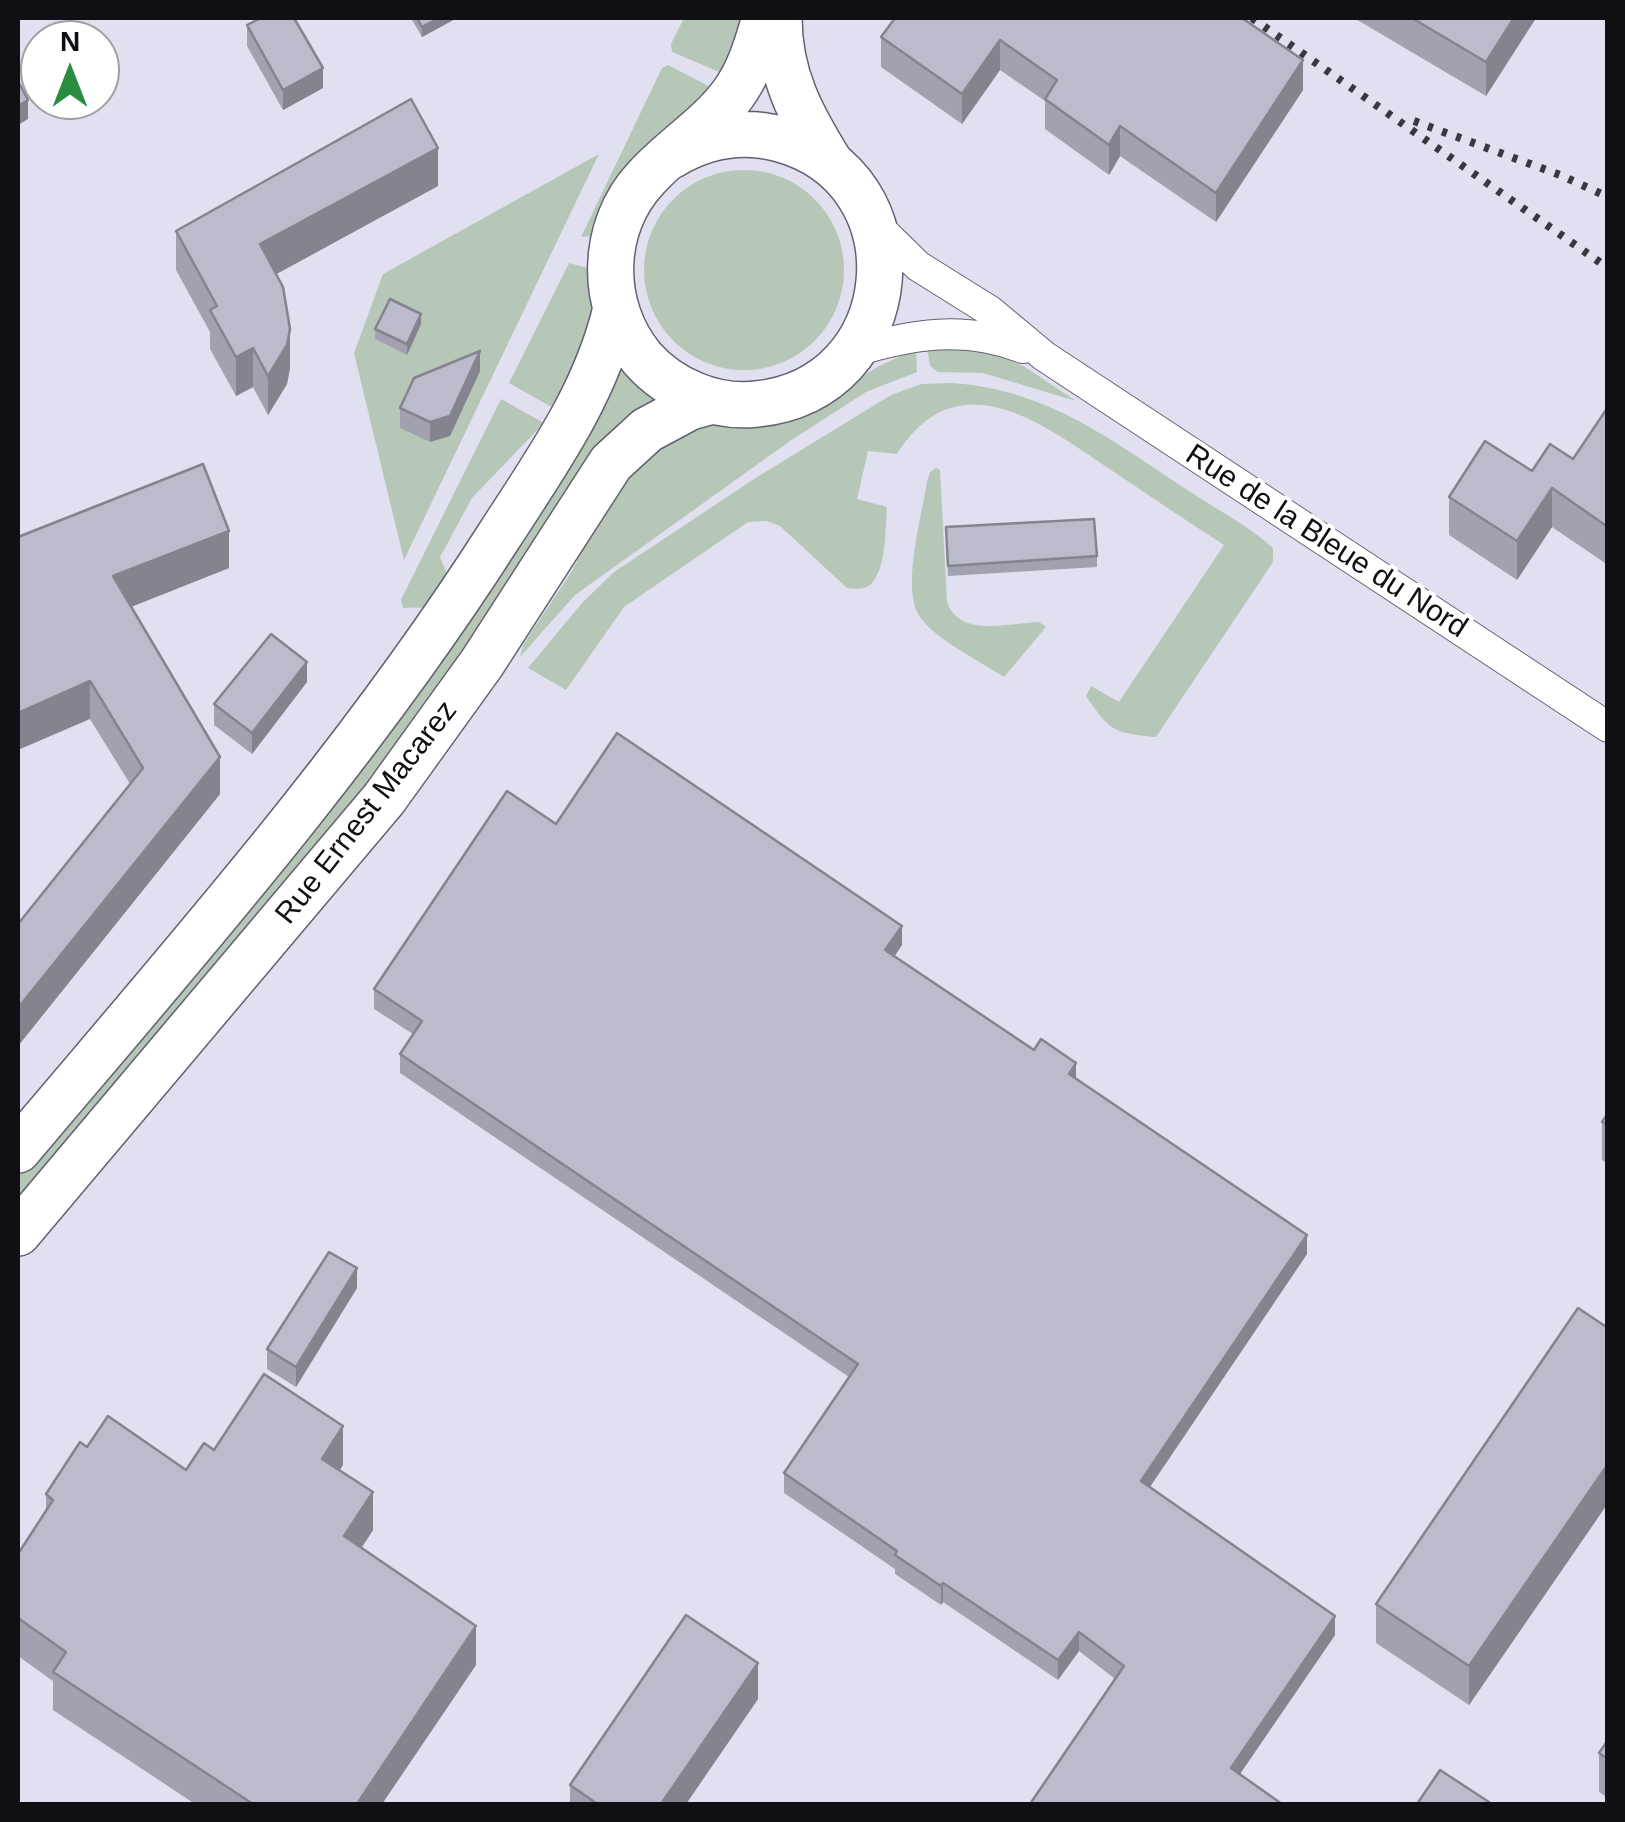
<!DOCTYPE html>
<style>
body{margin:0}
#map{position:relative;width:1625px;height:1822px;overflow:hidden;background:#e1e0f1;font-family:Helvetica,sans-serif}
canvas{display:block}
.frame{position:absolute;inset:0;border:20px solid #0f0f14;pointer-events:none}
.north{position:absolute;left:20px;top:20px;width:100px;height:100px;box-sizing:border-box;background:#fff;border:2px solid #9f9fa1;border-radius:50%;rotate:0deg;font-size:28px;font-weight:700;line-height:40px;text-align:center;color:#0f0f14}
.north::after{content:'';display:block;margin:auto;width:35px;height:45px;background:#2a8c40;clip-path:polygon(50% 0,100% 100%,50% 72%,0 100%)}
</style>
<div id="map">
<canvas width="1625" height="1822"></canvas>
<div class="frame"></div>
<div class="north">N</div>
</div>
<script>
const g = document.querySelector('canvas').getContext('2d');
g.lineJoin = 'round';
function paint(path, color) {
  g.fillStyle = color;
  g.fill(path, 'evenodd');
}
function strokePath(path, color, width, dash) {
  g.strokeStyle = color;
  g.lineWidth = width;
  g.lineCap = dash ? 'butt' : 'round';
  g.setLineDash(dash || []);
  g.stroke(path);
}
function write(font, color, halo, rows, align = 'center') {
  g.font = font + ' Helvetica,sans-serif';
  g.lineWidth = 8;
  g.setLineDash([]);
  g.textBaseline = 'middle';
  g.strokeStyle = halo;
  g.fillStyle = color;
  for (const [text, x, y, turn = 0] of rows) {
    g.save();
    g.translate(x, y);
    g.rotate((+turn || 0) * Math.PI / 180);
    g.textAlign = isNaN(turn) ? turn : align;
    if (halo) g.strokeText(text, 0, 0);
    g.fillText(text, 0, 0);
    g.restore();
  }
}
const green = new Path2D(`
 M 684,18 L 750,18 L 729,76 L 672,52 L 671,44 Z
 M 668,65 L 718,91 L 593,236 L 581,237 L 662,68 Z
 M 599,154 L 404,560 L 354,353 L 383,274 Z
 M644 270a100 100 0 1 1 200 0a100 100 0 1 1-200 0Z
 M 569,263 L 588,268 L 594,302 L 593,326 L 555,409 L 509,383 Z
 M 927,348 L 990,350 L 1025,367 L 1076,401 L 983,373 L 938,372 L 930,366 Z
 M 916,349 L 917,372 L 866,392 L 790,441 L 575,595 L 520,657 L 523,645 L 572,571 L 603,509 L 638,458 L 687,426 L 821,404 L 877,367 Z
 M 625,367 L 659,401 L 550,527 L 356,805 L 18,1206 L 18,1177 L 314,825 L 434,672 L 487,597 L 620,369 Z
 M 952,383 C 1049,390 1111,440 1189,491 C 1216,509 1249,526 1273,548 L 1273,562 L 1156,737 C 1113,733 1110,731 1086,696 L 1091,686 L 1119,702 L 1224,545 C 1187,521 1151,497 1114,472 C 1045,426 959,356 897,454 L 868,451 L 857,499 L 887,507 C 885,529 887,569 870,585 C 863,590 854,589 847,588 L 780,526 L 767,521 L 748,522 L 624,607 L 566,690 L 528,668 L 582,603 L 614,572 L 754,479 L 891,395 L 921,384 Z
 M 501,399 L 544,423 L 472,498 L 440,557 L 449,578 L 433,607 L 403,608 L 401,600 Z
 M 936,468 L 940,470 L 947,602 C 960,638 1007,623 1039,622 L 1046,627 L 1004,677 C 983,663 927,635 917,612 C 903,580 922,516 927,481 L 930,472 Z`);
const minor = new Path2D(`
 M 873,222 L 918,266 L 990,311 L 1044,356 L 1608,727
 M 853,352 C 911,334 965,325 1023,348`);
const secondary = new Path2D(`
 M 779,18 C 779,75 801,116 831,164
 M 671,156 C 704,136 742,129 780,139 C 925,178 907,389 757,404 C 715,409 670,390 642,358 C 599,306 600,227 646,178 C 673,148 709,127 733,94 C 750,71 757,44 765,18
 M 18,1150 C 187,950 358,757 499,536 C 546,463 596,394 616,308
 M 18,1233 L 384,799 L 482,663 L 611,463 L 647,430 L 690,407 L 712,401`);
const rail = new Path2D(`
 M 1252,18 L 1608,268
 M 1414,121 L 1560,175 L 1608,197`);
const wall = new Path2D(`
 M 411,18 L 457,18 L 422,37 Z
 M 895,18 L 1303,90 L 1216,222 L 1120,156 L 1109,175 L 1045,129 L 1045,101 L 1000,70 L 962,124 L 881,67 L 881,37 Z
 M 1354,18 L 1536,18 L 1486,96 Z
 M 247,25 L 323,88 L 283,110 L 247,46 Z
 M 438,186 L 276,274 L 290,368 L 287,384 L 268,415 L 253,387 L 236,396 L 210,349 L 210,332 L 176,270 L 176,231 Z
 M 421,324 L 407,355 L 375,339 L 375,329 Z
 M 480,371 L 450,436 L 430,442 L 400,428 L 400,408 Z
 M 1608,407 L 1608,565 L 1552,527 L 1517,580 L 1449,535 L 1449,497 L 1573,459 Z
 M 946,527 L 1097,556 L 1097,567 L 948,576 Z
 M 18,537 L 229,568 L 131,607 L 220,794 L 18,1046 L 18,924 L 130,784 L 90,719 Z
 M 307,682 L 252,754 L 214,725 L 214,704 Z
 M 556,824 L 902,945 L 894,957 L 1076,1078 L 1307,1254 L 1150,1487 L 1335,1635 L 1240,1774 L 1030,1804 L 1115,1679 L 1079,1651 L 1058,1680 L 943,1602 L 941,1605 L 895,1574 L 895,1569 L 784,1493 L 784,1473 L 849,1377 L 400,1073 L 400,1054 L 413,1034 L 374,1009 L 374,989 Z
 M 1608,1113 L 1608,1164 L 1602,1160 L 1602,1122 Z
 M 357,1288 L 296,1387 L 267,1369 L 267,1349 Z
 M 1608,1328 L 1608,1503 L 1469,1705 L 1376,1643 L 1376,1604 Z
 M 87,1447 L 186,1470 L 214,1450 L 343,1465 L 339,1470 L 373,1530 L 361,1548 L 476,1665 L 382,1804 L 195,1804 L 53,1710 L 53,1681 L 18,1656 L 18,1554 L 46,1511 L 46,1494 Z
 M 758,1699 L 686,1804 L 570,1804 L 570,1785 Z
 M 1608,1740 L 1608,1798 L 1599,1792 L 1599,1753 Z`);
const shadedWall = new Path2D(`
 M 439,18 L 457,18 L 422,37 L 422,27 Z
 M 1514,18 L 1536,18 L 1486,96 L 1486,62 Z
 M 1000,40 L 1000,70 L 962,124 L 962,94 Z
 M 1303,60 L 1303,90 L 1216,222 L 1216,193 Z
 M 323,68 L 323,88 L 283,110 L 283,90 Z
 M 28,100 L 28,119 L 18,125 L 18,106 Z
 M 1120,126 L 1120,156 L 1109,175 L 1109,145 Z
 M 438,148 L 438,186 L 260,283 L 260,244 Z
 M 421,314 L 421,324 L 407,355 L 407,344 Z
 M 290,329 L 290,368 L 287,384 L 268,415 L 268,376 Z
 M 253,348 L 253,387 L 236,396 L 236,357 Z
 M 480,351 L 480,371 L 450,436 L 430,442 L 430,422 Z
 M 1552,488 L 1552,527 L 1517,580 L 1517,541 Z
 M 229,531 L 229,568 L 113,614 L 113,576 Z
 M 307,662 L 307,682 L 252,754 L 252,733 Z
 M 90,681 L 90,719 L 18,750 L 18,713 Z
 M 220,757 L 220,794 L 18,1046 L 18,1008 Z
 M 902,926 L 902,945 L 885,970 L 885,950 Z
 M 1076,1063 L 1076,1083 L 1069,1074 Z
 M 1307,1235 L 1307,1254 L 1141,1500 L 1141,1481 Z
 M 357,1268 L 357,1288 L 296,1387 L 296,1367 Z
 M 343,1426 L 343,1465 L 322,1498 L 322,1459 Z
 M 1608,1464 L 1608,1503 L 1469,1705 L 1469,1666 Z
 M 373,1492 L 373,1530 L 344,1575 L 344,1536 Z
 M 943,1583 L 943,1602 L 941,1605 L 941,1586 Z
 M 1335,1616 L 1335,1635 L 1231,1787 L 1231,1768 Z
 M 476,1626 L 476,1665 L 382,1804 L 357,1804 Z
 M 1079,1632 L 1079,1651 L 1058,1680 L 1058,1660 Z
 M 758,1663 L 758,1699 L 686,1804 L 661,1804 Z`);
const building = new Path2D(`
 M 261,18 L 294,18 L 323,68 L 283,90 L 247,25 Z
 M 417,18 L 439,18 L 422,27 Z
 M 895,18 L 1242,18 L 1303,60 L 1216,193 L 1120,126 L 1109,145 L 1045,99 L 1057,80 L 1000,40 L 962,94 L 881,37 Z
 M 1412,18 L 1514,18 L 1486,62 Z
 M 18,81 L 28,100 L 18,106 Z
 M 411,99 L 438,148 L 260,244 L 283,287 L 290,329 L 287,345 L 268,376 L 253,348 L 236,357 L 210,310 L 217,306 L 176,231 Z
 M 390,299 L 421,314 L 407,344 L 375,329 Z
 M 480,351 L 450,416 L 430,422 L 400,408 L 414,378 Z
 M 1608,407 L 1608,527 L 1552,488 L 1517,541 L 1449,497 L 1485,441 L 1532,471 L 1550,444 L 1573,459 Z
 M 203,464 L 229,531 L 113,576 L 220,757 L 18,1008 L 18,924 L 143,768 L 90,681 L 18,713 L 18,537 Z
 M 1094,519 L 1097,556 L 948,566 L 946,527 Z
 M 271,634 L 307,662 L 252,733 L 214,704 Z
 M 617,733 L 902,926 L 885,950 L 1034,1050 L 1041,1039 L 1076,1063 L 1069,1074 L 1307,1235 L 1141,1481 L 1335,1616 L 1231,1768 L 1282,1804 L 1030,1804 L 1124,1666 L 1079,1632 L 1058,1660 L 943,1583 L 941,1586 L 895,1555 L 897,1551 L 784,1473 L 858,1364 L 400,1054 L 422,1021 L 374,989 L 507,791 L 556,824 Z
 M 1608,1113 L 1608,1125 L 1602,1122 Z
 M 329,1252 L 357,1268 L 296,1367 L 267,1349 Z
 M 1578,1308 L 1608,1328 L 1608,1464 L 1469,1666 L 1376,1604 Z
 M 264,1374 L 343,1426 L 322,1459 L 373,1492 L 344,1536 L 476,1626 L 357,1804 L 253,1804 L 53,1672 L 66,1652 L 18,1618 L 18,1554 L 53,1500 L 46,1494 L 80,1442 L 87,1447 L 108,1416 L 186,1470 L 204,1443 L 214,1450 Z
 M 686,1615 L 758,1663 L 661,1804 L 594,1804 L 596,1803 L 570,1785 Z
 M 1608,1740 L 1608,1759 L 1599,1753 Z
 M 1440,1770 L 1492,1804 L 1417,1804 Z`);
const streetNames = [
 ["Rue de la Bleue du Nord",1326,542,33],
 ["Rue Ernest Macarez",367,813,-52]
];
paint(green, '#b6c7b7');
strokePath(minor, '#626170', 32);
strokePath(secondary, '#626170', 48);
strokePath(minor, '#fff', 30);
strokePath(secondary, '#fff', 45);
strokePath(rail, '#383840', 8, [5, 10]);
paint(wall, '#a2a1af');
paint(shadedWall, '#84838e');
paint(building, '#bcbbcb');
strokePath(building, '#84838e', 2.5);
write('30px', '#0f0f14', '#fff', streetNames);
</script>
